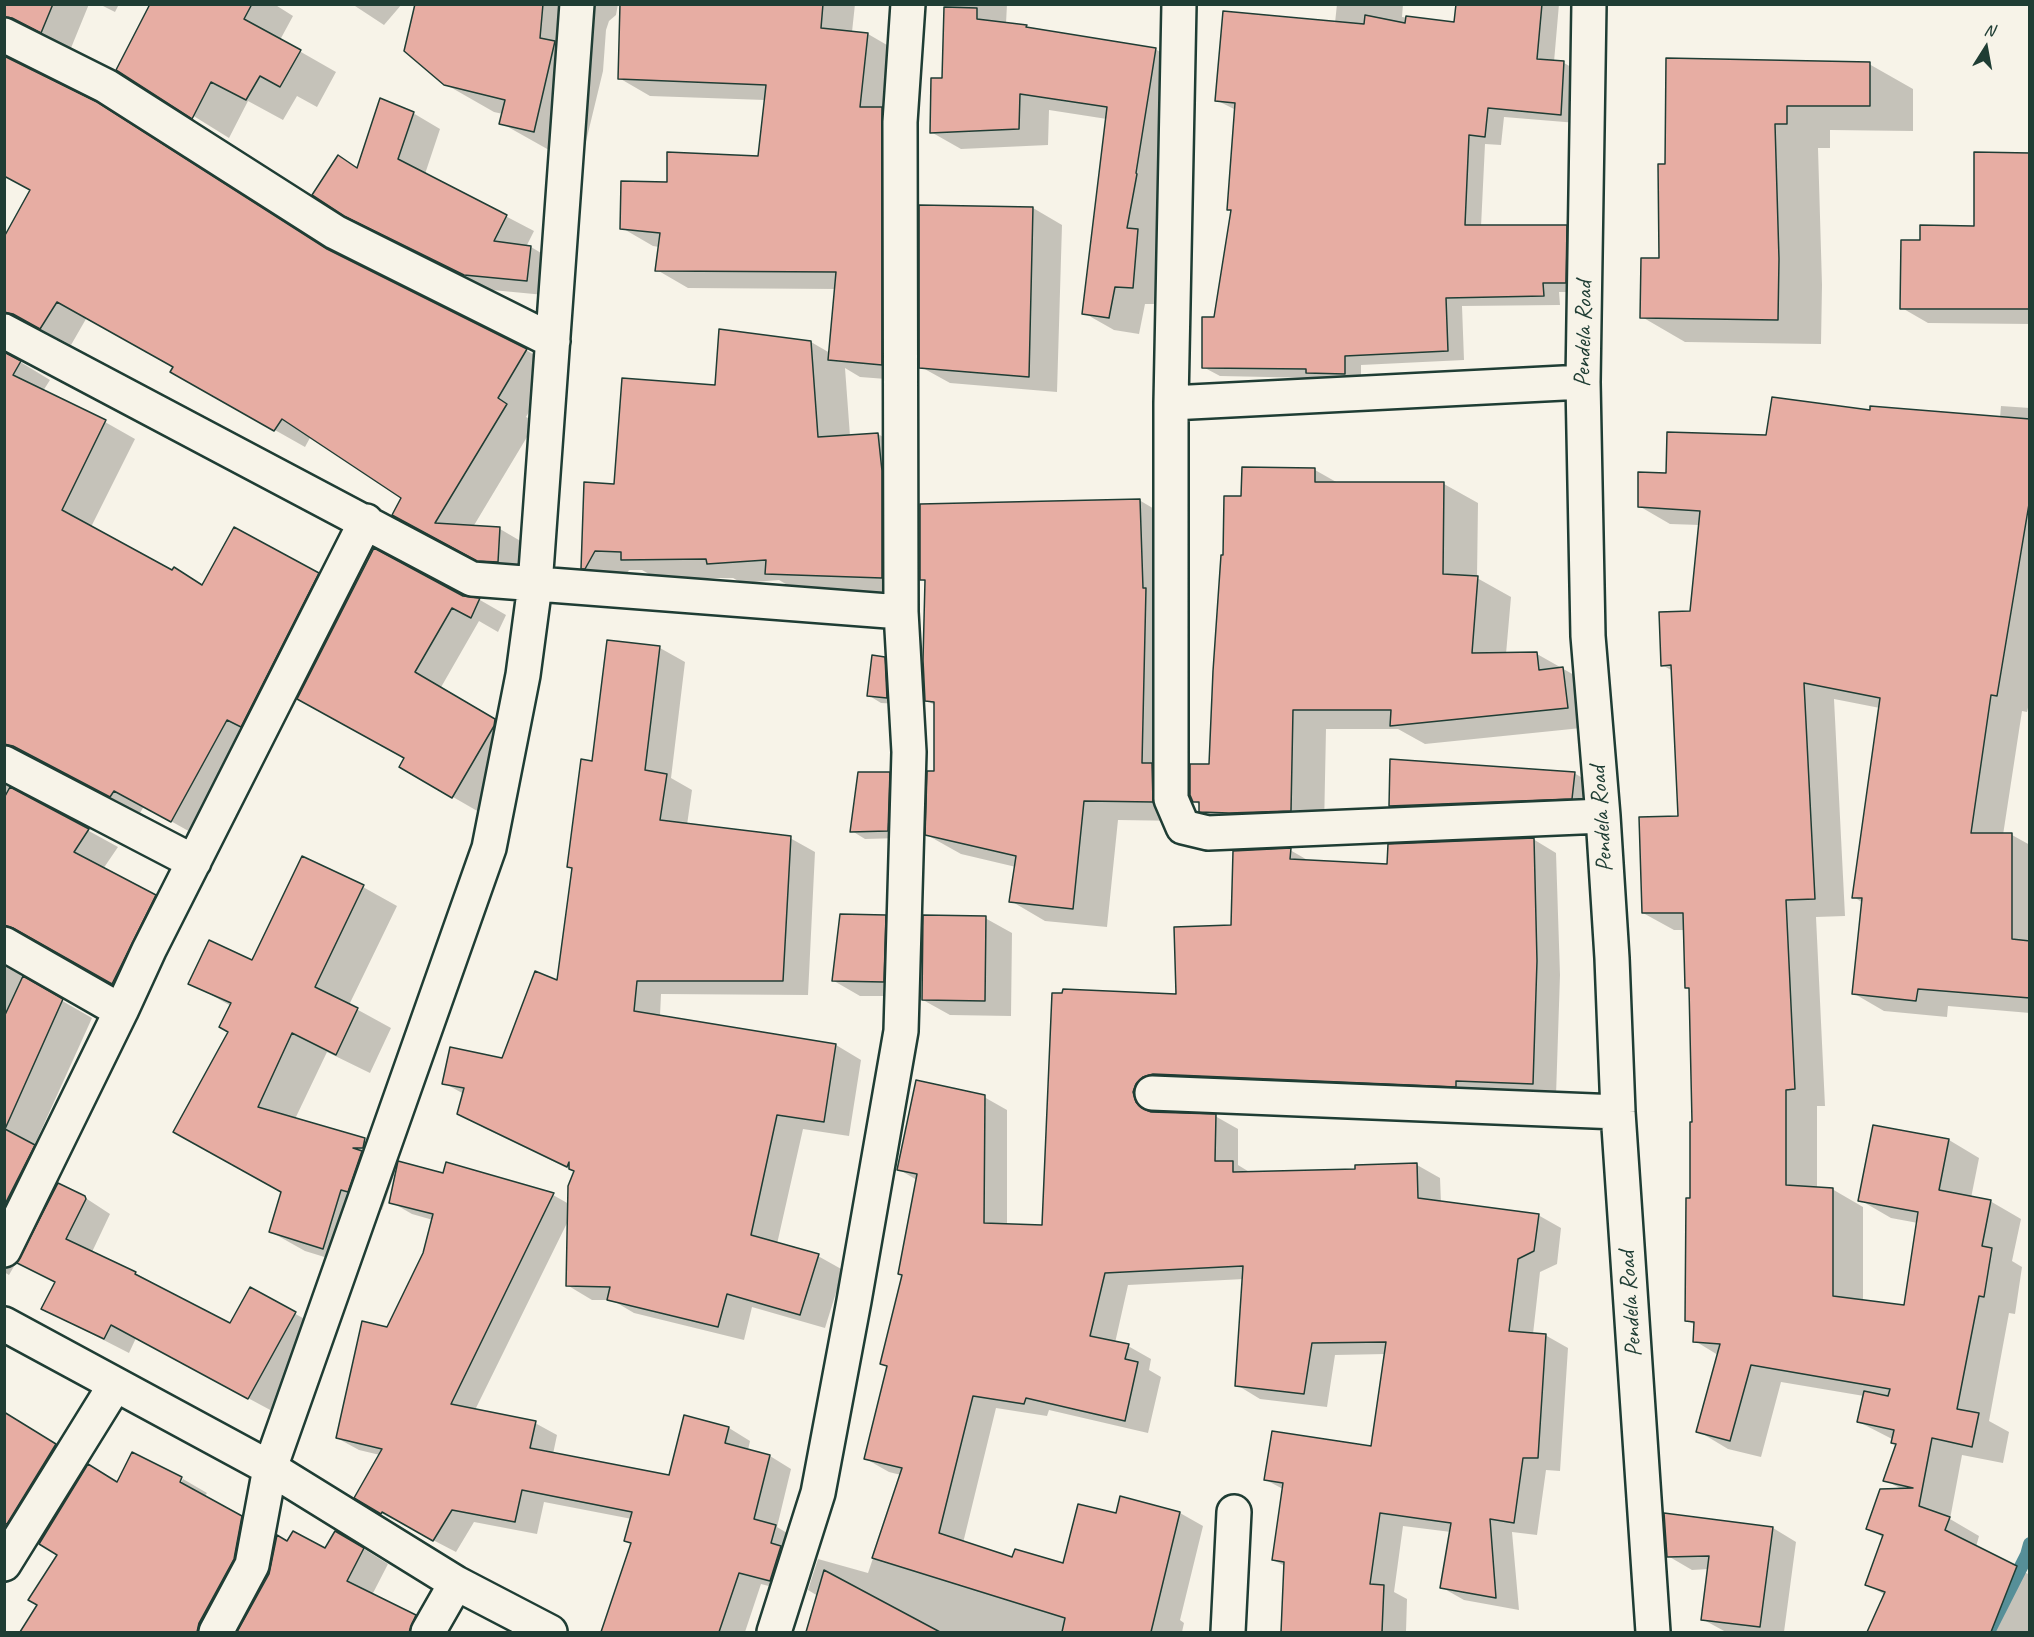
<!DOCTYPE html>
<style>
body{margin:0}
#map{position:relative;width:2034px;height:1637px;overflow:hidden;background:#f7f3e8;font-family:Caveat,sans-serif}
canvas{display:block}
.frame{position:absolute;inset:0;border:6px solid #1f3d34;pointer-events:none}
.north{position:absolute;left:1956px;top:18px;width:60px;height:60px;-webkit-text-stroke:4px #f7f3e8;paint-order:stroke;rotate:11deg;font-size:16px;font-weight:700;line-height:24px;text-align:center;color:#1f3d34}
.north::after{content:'';display:block;margin:auto;width:21px;height:27px;background:#1f3d34;clip-path:polygon(50% 0,100% 100%,50% 72%,0 100%)}
</style>
<div id="map">
<canvas width="2034" height="1637"></canvas>
<div class="frame"></div>
<div class="north">N</div>
</div>
<script>
const g = document.querySelector('canvas').getContext('2d');
g.lineJoin = 'round';
function paint(path, color) {
  g.fillStyle = color;
  g.fill(path, 'evenodd');
}
function strokePath(path, color, width, dash) {
  g.strokeStyle = color;
  g.lineWidth = width;
  g.lineCap = dash ? 'butt' : 'round';
  g.setLineDash(dash || []);
  g.stroke(path);
}
function write(font, color, halo, rows, align = 'center') {
  g.font = font + ' Caveat,sans-serif';
  g.lineWidth = 4.5;
  g.setLineDash([]);
  g.textBaseline = 'middle';
  g.strokeStyle = halo;
  g.fillStyle = color;
  for (const [text, x, y, turn = 0] of rows) {
    g.save();
    g.translate(x, y);
    g.rotate((+turn || 0) * Math.PI / 180);
    g.textAlign = isNaN(turn) ? turn : align;
    if (halo) g.strokeText(text, 0, 0);
    g.fillText(text, 0, 0);
    g.restore();
  }
}
const shadow = new Path2D(`
 M 4,4 L 89,4 L 71,48 L 43,34 L 34,33 L 15,55 L 18,64 L 127,121 L 339,257 L 526,350 L 555,367 L 526,417 L 536,422 L 473,527 L 500,529 L 529,546 L 527,578 L 508,577 L 423,532 L 403,498 L 311,436 L 305,447 L 172,372 L 175,367 L 32,190 L 4,174 Z
 M 99,4 L 119,4 L 115,12 Z
 M 184,4 L 274,4 L 293,16 L 280,40 L 336,72 L 317,107 L 297,96 L 283,120 L 248,101 L 229,138 L 118,69 Z
 M 352,4 L 402,4 L 384,25 Z
 M 416,4 L 618,4 L 616,15 L 609,21 L 606,30 L 603,71 L 582,158 L 549,150 L 501,123 L 503,114 L 494,112 L 445,84 Z
 M 622,4 L 855,4 L 852,32 L 868,34 L 899,52 L 912,381 L 860,377 L 845,368 L 850,436 L 878,434 L 912,454 L 916,597 L 801,593 L 779,580 L 742,583 L 733,578 L 656,578 L 642,570 L 629,570 L 619,587 L 617,587 L 583,568 L 616,486 L 717,387 L 811,342 L 830,353 L 836,289 L 688,288 L 657,270 L 659,247 L 653,246 L 622,228 L 668,183 L 759,157 L 765,100 L 650,96 L 619,78 Z
 M 945,4 L 1007,4 L 1006,24 L 1155,49 L 1185,66 L 1166,192 L 1157,241 L 1167,248 L 1163,304 L 1145,304 L 1139,334 L 1114,330 L 1084,313 L 1107,119 L 1049,110 L 1048,145 L 961,149 L 931,132 L 944,80 Z
 M 1337,4 L 1403,4 L 1402,17 L 1456,23 L 1457,4 L 1559,4 L 1554,62 L 1564,63 L 1580,72 L 1577,123 L 1504,117 L 1501,145 L 1485,144 L 1481,227 L 1566,226 L 1583,236 L 1582,292 L 1559,292 L 1560,305 L 1462,306 L 1464,360 L 1361,365 L 1361,382 L 1323,382 L 1316,378 L 1220,376 L 1203,367 L 1215,319 L 1232,211 L 1228,209 L 1236,110 L 1216,100 L 1335,23 Z
 M 1869,64 L 1913,89 L 1913,131 L 1830,130 L 1830,148 L 1818,148 L 1822,285 L 1821,344 L 1685,342 L 1642,317 L 1661,259 L 1667,166 Z
 M 413,113 L 440,129 L 425,174 L 534,231 L 526,247 L 531,247 L 558,263 L 555,296 L 492,290 L 373,231 L 345,214 L 339,157 L 358,168 Z
 M 2030,154 L 2030,324 L 1928,323 L 1902,308 L 1922,242 L 1975,228 Z
 M 1033,208 L 1062,225 L 1057,392 L 950,383 L 921,367 Z
 M 4,261 L 94,305 L 71,345 L 44,331 L 35,328 L 23,332 L 14,349 L 17,359 L 22,363 L 50,380 L 43,391 L 105,422 L 135,439 L 91,527 L 203,586 L 318,575 L 347,592 L 201,838 L 144,806 L 140,813 L 44,763 L 34,761 L 15,782 L 18,792 L 118,847 L 103,869 L 184,914 L 142,1000 L 44,944 L 35,942 L 25,944 L 15,962 L 17,971 L 24,979 L 92,1018 L 34,1146 L 63,1163 L 23,1248 L 26,1249 L 84,1197 L 110,1214 L 92,1252 L 135,1273 L 230,1325 L 250,1289 L 321,1328 L 274,1412 L 136,1338 L 129,1353 L 43,1309 L 56,1282 L 17,1261 L 9,1275 L 4,1272 Z
 M 2001,406 L 2030,408 L 2030,699 L 2027,712 L 2022,711 L 2003,835 L 2012,835 L 2030,845 L 2030,1013 L 1948,1006 L 1947,1017 L 1884,1011 L 1853,993 L 1863,903 L 1854,897 L 1880,708 L 1834,699 L 1845,916 L 1816,917 L 1825,1106 L 1817,1106 L 1817,1188 L 1832,1189 L 1863,1207 L 1863,1301 L 1906,1307 L 1918,1223 L 1891,1218 L 1860,1200 L 1949,1140 L 1979,1158 L 1971,1198 L 1990,1201 L 2021,1219 L 2012,1261 L 2022,1267 L 2015,1314 L 2009,1313 L 1989,1421 L 2009,1432 L 2003,1463 L 1962,1455 L 1950,1519 L 1979,1536 L 1976,1547 L 2030,1575 L 2030,1632 L 1869,1632 L 1885,1595 L 1867,1584 L 1884,1538 L 1868,1528 L 1903,1490 L 1885,1480 L 1897,1445 L 1893,1443 L 1894,1440 L 1859,1422 L 1864,1396 L 1781,1382 L 1761,1457 L 1728,1449 L 1698,1431 L 1718,1355 L 1695,1341 L 1695,1325 L 1686,1320 L 1693,1123 L 1690,990 L 1687,988 L 1685,930 L 1674,930 L 1643,913 L 1680,818 L 1673,671 L 1662,665 L 1691,613 L 1700,525 L 1670,524 L 1639,506 L 1667,475 L 1768,436 L 1872,412 L 2000,418 Z
 M 1315,470 L 1338,483 L 1444,484 L 1478,503 L 1477,578 L 1511,597 L 1506,654 L 1537,654 L 1597,688 L 1601,726 L 1425,744 L 1398,729 L 1326,729 L 1324,829 L 1234,830 L 1200,811 L 1200,805 L 1194,801 L 1211,765 L 1242,497 Z
 M 1139,500 L 1173,520 L 1186,821 L 1118,820 L 1107,927 L 1045,921 L 1011,901 L 1016,867 L 961,854 L 927,835 L 935,772 L 936,706 L 926,700 L 926,582 L 921,579 Z
 M 463,597 L 480,600 L 506,615 L 498,632 L 479,621 L 440,689 L 521,735 L 520,741 L 479,812 L 401,767 L 406,758 L 325,713 Z
 M 660,648 L 685,662 L 671,778 L 692,790 L 687,825 L 790,838 L 815,852 L 808,995 L 661,994 L 660,1016 L 836,1045 L 861,1060 L 849,1136 L 803,1129 L 777,1244 L 818,1256 L 843,1270 L 825,1328 L 752,1307 L 744,1340 L 634,1313 L 612,1300 L 592,1300 L 567,1285 L 569,1219 L 475,1410 L 535,1423 L 557,1435 L 553,1454 L 670,1477 L 729,1428 L 750,1441 L 748,1450 L 770,1456 L 791,1469 L 777,1527 L 797,1539 L 792,1592 L 761,1584 L 745,1632 L 614,1632 L 605,1627 L 632,1544 L 626,1541 L 632,1519 L 544,1502 L 537,1534 L 474,1522 L 456,1552 L 381,1513 L 380,1455 L 359,1450 L 337,1438 L 425,1254 L 433,1220 L 412,1214 L 391,1202 L 444,1175 L 447,1164 L 553,1195 L 569,1204 L 575,1172 L 484,1128 L 459,1113 L 464,1094 L 444,1083 L 503,1059 L 558,982 L 573,869 L 569,866 L 594,763 Z
 M 884,658 L 897,666 L 900,704 L 881,703 L 868,695 Z
 M 889,773 L 902,781 L 901,838 L 865,839 L 852,831 Z
 M 1574,773 L 1610,794 L 1608,818 L 1426,826 L 1390,806 Z
 M 1533,839 L 1556,853 L 1560,975 L 1556,1096 L 1156,1107 L 1158,1113 L 1215,1116 L 1238,1129 L 1238,1165 L 1251,1173 L 1357,1170 L 1417,1165 L 1440,1178 L 1441,1203 L 1538,1215 L 1561,1228 L 1557,1264 L 1540,1272 L 1533,1334 L 1545,1335 L 1568,1348 L 1560,1471 L 1546,1470 L 1537,1535 L 1512,1532 L 1519,1610 L 1464,1600 L 1441,1587 L 1451,1532 L 1403,1526 L 1394,1592 L 1407,1599 L 1406,1632 L 1283,1632 L 1285,1566 L 1273,1560 L 1283,1489 L 1266,1480 L 1372,1448 L 1386,1354 L 1335,1355 L 1327,1407 L 1260,1399 L 1237,1385 L 1244,1279 L 1128,1285 L 1115,1343 L 1128,1346 L 1151,1359 L 1149,1370 L 1161,1377 L 1148,1433 L 1049,1410 L 1047,1416 L 996,1408 L 963,1543 L 1013,1559 L 1064,1565 L 1117,1515 L 1121,1498 L 1180,1513 L 1203,1526 L 1180,1620 L 1184,1623 L 1182,1632 L 807,1632 L 818,1596 L 808,1590 L 818,1559 L 868,1573 L 901,1475 L 889,1472 L 866,1459 L 888,1367 L 881,1363 L 903,1276 L 899,1274 L 917,1180 L 898,1169 L 984,1097 L 1007,1110 L 1007,1225 L 1043,1226 L 1178,996 L 1290,850 L 1311,862 L 1389,866 Z
 M 363,887 L 397,906 L 349,1005 L 391,1028 L 370,1073 L 327,1052 L 295,1119 L 356,1137 L 390,1157 L 387,1168 L 395,1172 L 382,1210 L 375,1208 L 357,1267 L 305,1251 L 271,1232 L 283,1192 L 230,1032 L 231,1006 L 190,983 L 252,962 Z
 M 885,916 L 912,931 L 910,996 L 860,996 L 834,981 Z
 M 985,918 L 1012,933 L 1011,1016 L 950,1015 L 923,1000 Z
 M 4,1412 L 82,1461 L 34,1538 L 4,1521 Z
 M 183,1479 L 207,1493 L 204,1497 L 267,1532 L 228,1632 L 22,1632 L 118,1484 L 178,1490 Z
 M 1773,1528 L 1796,1542 L 1784,1632 L 1726,1632 L 1702,1619 L 1709,1569 L 1692,1570 L 1668,1556 Z
 M 288,1543 L 326,1550 L 361,1547 L 388,1564 L 372,1595 L 440,1632 L 239,1632 Z`);
const stream = new Path2D(`
 M 1988,1632 L 2027,1555 L 2030,1544`);
const building = new Path2D(`
 M 4,4 L 53,4 L 41,33 L 12,18 L 4,17 Z
 M 150,4 L 252,4 L 244,19 L 301,50 L 280,87 L 260,76 L 246,100 L 211,82 L 192,119 L 116,70 Z
 M 415,4 L 543,4 L 540,38 L 555,41 L 534,132 L 499,124 L 505,100 L 444,85 L 404,51 Z
 M 620,4 L 823,4 L 821,28 L 868,33 L 860,107 L 882,107 L 882,365 L 828,360 L 836,272 L 655,271 L 660,233 L 620,229 L 621,181 L 667,182 L 667,152 L 758,156 L 766,85 L 618,79 Z
 M 1456,4 L 1542,4 L 1537,59 L 1564,61 L 1561,115 L 1488,108 L 1485,137 L 1469,135 L 1465,225 L 1567,225 L 1566,283 L 1543,283 L 1544,296 L 1446,298 L 1448,351 L 1345,356 L 1345,374 L 1306,373 L 1306,369 L 1202,368 L 1202,317 L 1214,317 L 1231,210 L 1227,210 L 1235,103 L 1215,101 L 1223,11 L 1364,24 L 1365,15 L 1405,23 L 1406,16 L 1454,22 Z
 M 944,7 L 977,8 L 977,19 L 1027,25 L 1026,27 L 1156,48 L 1136,173 L 1137,174 L 1127,228 L 1138,229 L 1133,288 L 1115,287 L 1109,318 L 1082,314 L 1107,107 L 1020,94 L 1019,129 L 930,133 L 931,78 L 942,78 Z
 M 4,56 L 97,102 L 327,249 L 527,349 L 498,398 L 507,404 L 435,523 L 500,527 L 498,562 L 477,561 L 392,515 L 401,498 L 282,419 L 274,431 L 170,372 L 173,367 L 57,302 L 40,329 L 13,314 L 4,312 L 4,237 L 30,190 L 4,176 Z
 M 1666,58 L 1870,62 L 1870,106 L 1787,106 L 1787,124 L 1775,124 L 1779,259 L 1778,320 L 1640,318 L 1641,258 L 1659,258 L 1658,164 L 1665,164 Z
 M 380,98 L 414,112 L 398,159 L 507,215 L 494,241 L 531,246 L 527,281 L 464,275 L 344,216 L 312,195 L 338,155 L 357,168 Z
 M 1974,152 L 2030,153 L 2030,309 L 1900,309 L 1901,240 L 1920,240 L 1920,225 L 1974,226 Z
 M 919,205 L 1033,207 L 1029,377 L 919,368 Z
 M 719,329 L 811,341 L 818,437 L 878,433 L 882,471 L 882,578 L 765,574 L 766,560 L 707,564 L 706,559 L 621,560 L 621,552 L 595,551 L 585,569 L 581,569 L 584,482 L 614,484 L 622,378 L 715,385 Z
 M 4,352 L 21,361 L 13,375 L 106,420 L 62,510 L 172,570 L 174,567 L 202,585 L 234,527 L 319,573 L 241,727 L 227,720 L 171,822 L 114,791 L 110,797 L 13,746 L 4,744 Z
 M 1772,397 L 1870,410 L 1870,406 L 2030,419 L 2030,498 L 1997,696 L 1991,695 L 1971,833 L 2012,833 L 2012,939 L 2030,941 L 2030,998 L 1918,989 L 1916,1001 L 1852,994 L 1862,898 L 1852,898 L 1880,698 L 1804,683 L 1815,899 L 1786,900 L 1795,1089 L 1786,1090 L 1786,1185 L 1833,1188 L 1833,1296 L 1904,1305 L 1918,1212 L 1858,1201 L 1873,1125 L 1949,1139 L 1939,1190 L 1991,1200 L 1982,1246 L 1992,1248 L 1984,1297 L 1979,1296 L 1957,1409 L 1979,1413 L 1972,1447 L 1932,1438 L 1919,1506 L 1950,1517 L 1945,1530 L 2017,1566 L 1991,1632 L 1867,1632 L 1885,1592 L 1865,1585 L 1883,1535 L 1866,1529 L 1880,1489 L 1913,1488 L 1883,1481 L 1896,1444 L 1891,1443 L 1894,1430 L 1857,1422 L 1864,1391 L 1888,1396 L 1890,1389 L 1751,1365 L 1730,1441 L 1696,1432 L 1720,1344 L 1693,1342 L 1694,1322 L 1685,1321 L 1686,1198 L 1690,1198 L 1690,1122 L 1692,1122 L 1689,988 L 1685,988 L 1683,913 L 1642,913 L 1639,817 L 1678,816 L 1671,665 L 1661,666 L 1659,612 L 1690,611 L 1700,511 L 1638,507 L 1638,472 L 1666,473 L 1667,432 L 1766,435 Z
 M 1242,467 L 1315,468 L 1315,482 L 1444,482 L 1443,574 L 1478,576 L 1472,653 L 1537,652 L 1539,670 L 1563,667 L 1568,708 L 1390,726 L 1391,710 L 1293,710 L 1291,811 L 1229,813 L 1199,812 L 1199,802 L 1193,802 L 1190,795 L 1190,764 L 1209,764 L 1213,671 L 1221,555 L 1223,555 L 1224,496 L 1241,496 Z
 M 1140,499 L 1143,588 L 1146,588 L 1142,763 L 1152,763 L 1153,802 L 1084,801 L 1073,909 L 1009,902 L 1016,856 L 925,835 L 927,771 L 934,771 L 934,702 L 925,701 L 923,660 L 925,580 L 920,580 L 920,504 Z
 M 374,548 L 463,596 L 480,598 L 471,618 L 452,608 L 415,672 L 495,719 L 494,726 L 452,798 L 399,767 L 404,758 L 297,699 Z
 M 607,640 L 660,646 L 645,770 L 667,774 L 660,820 L 791,836 L 783,981 L 637,981 L 634,1011 L 836,1044 L 824,1122 L 777,1115 L 751,1235 L 819,1254 L 800,1315 L 727,1294 L 718,1327 L 607,1300 L 610,1287 L 566,1286 L 568,1186 L 574,1171 L 569,1169 L 569,1162 L 567,1167 L 457,1114 L 464,1088 L 442,1084 L 450,1047 L 502,1058 L 535,971 L 557,980 L 572,868 L 567,867 L 581,759 L 592,761 Z
 M 872,655 L 885,657 L 887,698 L 867,696 Z
 M 1390,759 L 1575,772 L 1572,799 L 1389,806 Z
 M 858,772 L 890,772 L 888,831 L 850,832 Z
 M 10,787 L 89,829 L 74,852 L 156,895 L 112,984 L 13,928 L 4,925 L 4,798 Z
 M 1534,838 L 1537,961 L 1533,1084 L 1456,1081 L 1456,1087 L 1153,1074 L 1143,1077 L 1136,1084 L 1133,1092 L 1136,1102 L 1142,1108 L 1151,1112 L 1216,1114 L 1215,1161 L 1233,1161 L 1233,1172 L 1355,1169 L 1355,1165 L 1417,1163 L 1418,1198 L 1539,1214 L 1534,1251 L 1518,1259 L 1509,1331 L 1546,1334 L 1538,1458 L 1523,1458 L 1514,1523 L 1490,1519 L 1496,1598 L 1440,1588 L 1451,1523 L 1380,1513 L 1370,1584 L 1384,1585 L 1382,1632 L 1281,1632 L 1284,1562 L 1272,1560 L 1283,1483 L 1264,1480 L 1272,1431 L 1371,1446 L 1386,1342 L 1312,1343 L 1304,1394 L 1235,1386 L 1243,1266 L 1105,1273 L 1090,1336 L 1129,1344 L 1125,1359 L 1138,1362 L 1125,1421 L 1026,1398 L 1024,1404 L 973,1396 L 939,1533 L 1012,1557 L 1015,1549 L 1063,1563 L 1078,1504 L 1116,1513 L 1120,1496 L 1180,1512 L 1151,1632 L 1062,1632 L 1065,1618 L 872,1558 L 902,1468 L 864,1459 L 887,1366 L 880,1364 L 902,1275 L 898,1274 L 917,1174 L 897,1170 L 916,1080 L 985,1095 L 984,1223 L 1042,1225 L 1052,993 L 1062,993 L 1063,989 L 1176,994 L 1174,927 L 1231,925 L 1233,851 L 1291,848 L 1290,859 L 1387,864 L 1388,844 Z
 M 302,856 L 364,885 L 315,987 L 358,1008 L 336,1055 L 292,1033 L 258,1107 L 365,1138 L 363,1148 L 353,1148 L 362,1151 L 348,1192 L 341,1190 L 323,1249 L 269,1232 L 281,1192 L 173,1132 L 228,1032 L 219,1027 L 231,1003 L 188,984 L 209,940 L 252,960 Z
 M 840,914 L 886,915 L 884,982 L 832,981 Z
 M 923,915 L 986,916 L 985,1001 L 922,1000 Z
 M 23,976 L 63,999 L 5,1129 L 35,1145 L 4,1206 L 4,1017 Z
 M 398,1161 L 443,1173 L 446,1162 L 554,1193 L 451,1404 L 536,1421 L 530,1448 L 669,1475 L 684,1415 L 729,1427 L 725,1443 L 770,1455 L 754,1519 L 776,1525 L 771,1543 L 781,1546 L 770,1581 L 739,1573 L 719,1632 L 601,1632 L 631,1543 L 624,1541 L 632,1512 L 522,1490 L 515,1522 L 452,1510 L 433,1541 L 382,1512 L 381,1514 L 354,1498 L 382,1449 L 336,1438 L 362,1321 L 387,1327 L 423,1253 L 433,1214 L 389,1203 Z
 M 58,1183 L 85,1196 L 86,1199 L 66,1239 L 136,1272 L 135,1274 L 230,1323 L 250,1287 L 296,1312 L 248,1399 L 111,1325 L 104,1339 L 41,1309 L 55,1282 L 17,1263 Z
 M 4,1412 L 56,1444 L 7,1524 L 4,1523 Z
 M 132,1452 L 182,1477 L 180,1482 L 242,1516 L 234,1559 L 199,1623 L 197,1632 L 20,1632 L 37,1605 L 28,1600 L 57,1555 L 39,1544 L 88,1464 L 117,1482 Z
 M 1664,1513 L 1773,1527 L 1760,1627 L 1701,1620 L 1709,1556 L 1667,1557 Z
 M 293,1531 L 325,1548 L 335,1531 L 364,1548 L 347,1581 L 416,1615 L 409,1632 L 237,1632 L 269,1574 L 277,1535 L 287,1541 Z
 M 824,1570 L 940,1632 L 806,1632 Z`);
const street = new Path2D(`
 M 1179,4 L 1171,403 L 1171,799 L 1183,827 L 1208,833 L 1603,816
 M 1589,4 L 1583,382 L 1588,636 L 1603,816 L 1612,958 L 1618,1112 L 1653,1632
 M 4,35 L 106,86 L 335,232 L 553,341
 M 4,331 L 472,579 L 901,612
 M 1171,403 L 1583,382
 M 4,763 L 194,862
 M 4,944 L 121,1011
 M 1152,1093 L 1618,1112
 M 4,1250 L 121,1011 L 149,950 L 366,521
 M 4,1324 L 270,1468 L 456,1583 L 550,1632
 M 4,1564 L 115,1385
 M 216,1632 L 252,1565 L 270,1468 L 489,848 L 523,675 L 535,585 L 577,4
 M 428,1632 L 456,1583
 M 774,1632 L 818,1493 L 854,1301 L 901,1031 L 909,752 L 901,612 L 900,122 L 908,4
 M 1228,1632 L 1234,1512`);
const streetNames = [
 ["Pendela Road",1584,334,-89],
 ["Pendela Road",1602,819,-94],
 ["Pendela Road",1631,1304,-94]
];
paint(shadow, '#0003');
strokePath(stream, '#568f98', 14);
paint(building, '#e7ada3');
strokePath(building, '#1f3d34', 1.5);
strokePath(street, '#1f3d34', 38);
strokePath(street, '#f7f3e8', 33);
write('24px', '#1f3d34', '#f7f3e8', streetNames);
</script>
